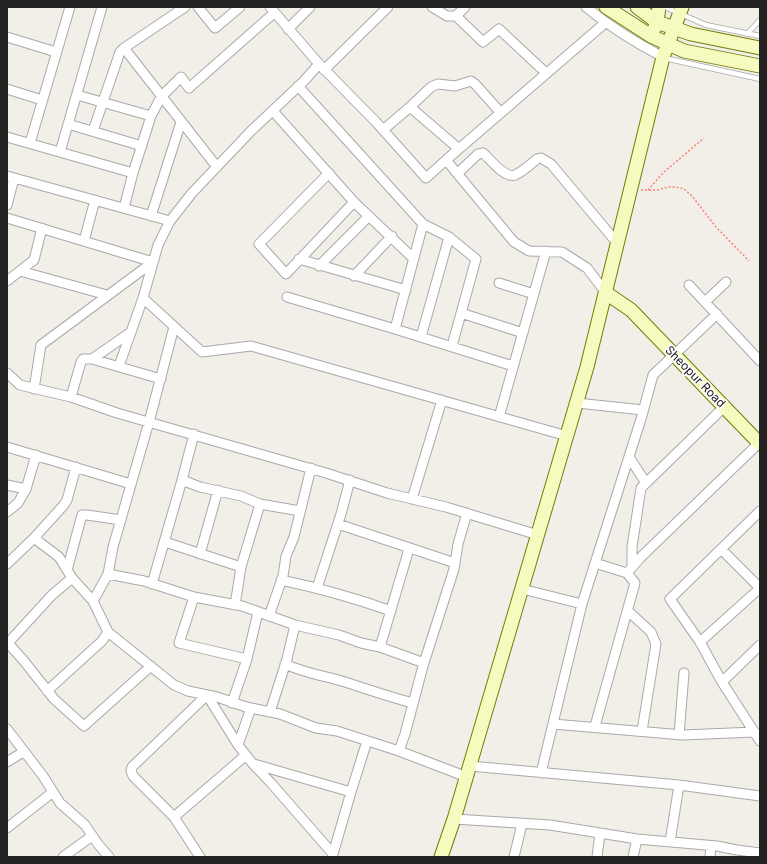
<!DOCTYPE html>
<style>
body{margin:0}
#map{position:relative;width:767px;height:864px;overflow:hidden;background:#f2efe9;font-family:Inter,sans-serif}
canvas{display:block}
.frame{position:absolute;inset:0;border:8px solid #222;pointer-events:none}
</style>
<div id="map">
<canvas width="767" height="864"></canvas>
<div class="frame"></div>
</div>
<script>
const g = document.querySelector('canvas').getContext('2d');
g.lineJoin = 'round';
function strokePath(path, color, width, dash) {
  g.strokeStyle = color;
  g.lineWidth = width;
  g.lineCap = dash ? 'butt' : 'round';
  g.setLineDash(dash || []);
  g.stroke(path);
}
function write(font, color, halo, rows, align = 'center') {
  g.font = font + ' Inter,sans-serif';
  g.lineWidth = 3.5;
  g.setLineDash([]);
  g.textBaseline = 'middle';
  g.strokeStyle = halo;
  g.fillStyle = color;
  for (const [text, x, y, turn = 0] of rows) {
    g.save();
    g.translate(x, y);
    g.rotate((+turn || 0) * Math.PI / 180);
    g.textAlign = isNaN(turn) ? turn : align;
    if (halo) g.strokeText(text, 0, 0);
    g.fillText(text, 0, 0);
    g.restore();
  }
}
const path = new Path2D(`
 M 641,190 L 658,190 L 668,187 L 676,187 L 684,189 L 692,196 L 716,227 L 749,261
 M 648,190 L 664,172 L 704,138`);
const lane = new Path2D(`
 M 665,7 L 706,25 L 760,36
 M 747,34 L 760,20
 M 664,58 L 760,79`);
const street = new Path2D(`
 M 198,7 L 215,28 L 240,7
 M 270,7 L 319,64 L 376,122 L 426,178 L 446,160 L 514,242 L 529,251 L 562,252 L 587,268 L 606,293
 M 432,7 L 447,16 L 456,16 L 465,7
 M 586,7 C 610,27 636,43 663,57
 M 456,16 L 483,42 L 499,29 L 546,73
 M 288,29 L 310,7
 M 7,37 L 56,52
 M 124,48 L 217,167
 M 324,70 L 388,7
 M 298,86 L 423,224 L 449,237 L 476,259 L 452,346
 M 7,89 L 42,100
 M 77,95 L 151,116
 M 410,107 L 431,87 L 438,84 L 455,86 L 471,81 L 475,84 L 501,113
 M 273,111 L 354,202 L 414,259
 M 68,124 L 142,146
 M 383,130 L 410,107 L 459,149
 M 93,131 L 120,52 L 124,48 L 185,7
 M 7,137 L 133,173
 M 30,143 L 70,7
 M 60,152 L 102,7
 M 446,160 L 605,23
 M 329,173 L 259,244 L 286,274 L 354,202
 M 458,173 L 478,154 L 483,153 C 490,159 505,179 515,175 C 522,172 531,164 537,159 L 541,158 L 551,164 L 618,244
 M 7,176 L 170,221
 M 7,205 L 14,178
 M 124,208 L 133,173 L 151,116 L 161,97 L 181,77 L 189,88 L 274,13
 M 151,216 L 181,122
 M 7,218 L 153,262
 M 84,241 L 95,200
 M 299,259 L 406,290
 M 319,266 L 369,216
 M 20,271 L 107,295
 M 354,276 L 392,236
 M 7,281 L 34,260 L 42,228
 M 499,283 L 534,294
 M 689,285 L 760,361
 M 287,297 L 395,329 L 513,366
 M 143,298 L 202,352 L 251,346 L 567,436
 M 705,302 L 726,282
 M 461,313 L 523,333
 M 395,329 L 423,224
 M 421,337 L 449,237
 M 92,359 L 131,332
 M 119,366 L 143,298 L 158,245 L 170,221 L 192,193 L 251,131 L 304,81 L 319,64
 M 7,373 L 20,385 L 71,397 L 117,413 L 326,473 L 387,493 L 446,507 L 538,535
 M 34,389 L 41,345 L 153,262
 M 71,397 L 81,362 L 83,359 L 92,359 L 161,379
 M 577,403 L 643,410
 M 499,417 L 546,251
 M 7,447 L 131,484
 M 629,457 L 646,483
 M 182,480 L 200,487 L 241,496 L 260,504 L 300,511
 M 7,485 L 26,489
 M 412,499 L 442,400
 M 760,511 L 670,599 L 700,642 L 722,682 L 760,741
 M 7,512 L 18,503 L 26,489 L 36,455
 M 338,524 L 455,563
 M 34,538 L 59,557 L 72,578 L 93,601 L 108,632 L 174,685 L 188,691 L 217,697 L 246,707 L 280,714 L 316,728 L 337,731 L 399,751 L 467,777
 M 165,542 L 241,567
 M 200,554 L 218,490
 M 595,563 L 627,573 L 641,557 L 759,443
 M 7,564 L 34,538 L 63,506 L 67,500 L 76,467
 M 632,566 L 632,547 L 641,488 L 724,407
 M 67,570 L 82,515 L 87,515 L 121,520
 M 108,574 L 144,581 L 194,597 L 242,606 L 295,625 L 339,635 L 361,643 L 380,647 L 424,663
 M 281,580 C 319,588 355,598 391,611
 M 152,584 L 182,480 L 194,434
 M 317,588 L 341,514 L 350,480
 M 522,589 L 582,604
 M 194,597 L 179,643 L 247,659
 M 93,601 L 108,574 L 113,547 L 149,422 L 174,327
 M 235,605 L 241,567 L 260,504
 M 628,611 L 651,632 L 656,644 L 642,731
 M 269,616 L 283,576 L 286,556 L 294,537 L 311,468
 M 7,642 L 24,661 L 54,699 L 84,726 L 151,666
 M 700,642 L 760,588 L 721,549
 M 8,643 L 52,595 L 72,578
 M 380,647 L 409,549
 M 285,664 C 304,673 325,676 345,682 C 367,689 390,697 413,703
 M 722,682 L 760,645
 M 47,691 L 102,641 L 108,632
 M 232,703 L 247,659 L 258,612
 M 251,708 L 238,745 L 253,764 L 271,783 L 333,854
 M 270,712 L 287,659 L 295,625
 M 553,724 L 683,735 L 755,732
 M 595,726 L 635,583 L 627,573
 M 7,729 L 43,776 L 60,803 L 85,825 L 98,844 L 109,857
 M 679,735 L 684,673
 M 399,751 L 405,734 L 423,666 L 454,569 L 458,544 L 467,513
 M 7,762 L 23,752
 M 254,764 L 351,792
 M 470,766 L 679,785 L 760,796
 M 541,773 L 582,604 L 641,419 L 653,375 L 717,314
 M 174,817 L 133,776 L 131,771 L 132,767 L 207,695 L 238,745
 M 454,819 L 550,825 L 637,839 L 717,846 L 737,850 L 760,853
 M 7,828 L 53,792
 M 670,842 L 679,785
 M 333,854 L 351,792 L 367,741
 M 63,857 L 92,836
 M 200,857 L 174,817 L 246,755
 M 514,857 L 522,824
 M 597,857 L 600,833
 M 633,857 L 637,839
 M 710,857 L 711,846`);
const secondary = new Path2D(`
 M 606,7 L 651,36 L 684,51 L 760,66
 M 637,7 L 657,22 L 691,34 L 760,48
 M 655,27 L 657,22 L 659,7
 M 606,293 L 631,310 L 760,444
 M 441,857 L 454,819 L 587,367 L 663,57 L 682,7`);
const streetNames = [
 ["Sheopur Road",695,377,46]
];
strokePath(lane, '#a9a9a9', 6);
strokePath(street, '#a9a9a9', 11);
strokePath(secondary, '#707d05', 15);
strokePath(path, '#fa8072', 1.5, [2, 2]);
strokePath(lane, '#fff', 4.5);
strokePath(street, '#fff', 9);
strokePath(secondary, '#f7fabf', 13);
write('12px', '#222', '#fff', streetNames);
</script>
